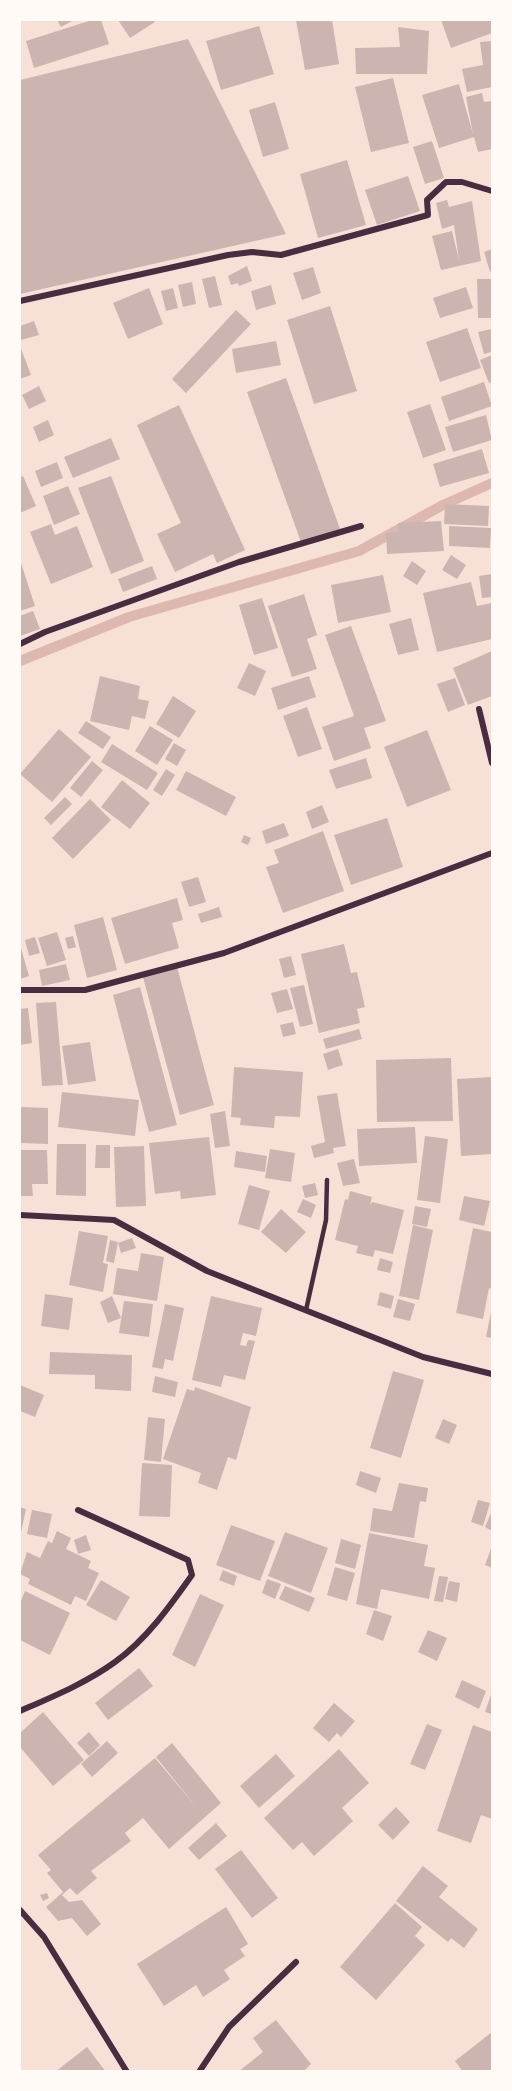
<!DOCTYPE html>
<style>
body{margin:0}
#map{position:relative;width:512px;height:2091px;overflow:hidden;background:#f7e1d7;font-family:Helvetica,sans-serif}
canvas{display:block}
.frame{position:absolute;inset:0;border:21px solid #fffaf5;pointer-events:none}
</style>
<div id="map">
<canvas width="512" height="2091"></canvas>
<div class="frame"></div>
</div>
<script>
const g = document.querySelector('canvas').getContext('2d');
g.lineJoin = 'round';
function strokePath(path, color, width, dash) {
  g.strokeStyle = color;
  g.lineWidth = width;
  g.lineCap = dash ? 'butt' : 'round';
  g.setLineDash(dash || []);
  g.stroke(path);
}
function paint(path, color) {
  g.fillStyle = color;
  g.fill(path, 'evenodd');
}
const stream = new Path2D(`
 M 20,661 L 129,617 L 359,551 L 443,505 L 492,483`);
const building = new Path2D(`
 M 57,20 L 74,20 L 61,27 Z
 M 92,20 L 101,20 L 109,44 L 34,68 L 26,41 Z
 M 118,20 L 153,20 L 155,22 L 130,38 Z
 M 296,20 L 332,20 L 339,64 L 305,70 Z
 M 441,20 L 492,20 L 492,33 L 451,48 Z
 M 259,26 L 274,74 L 221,90 L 206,41 Z
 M 398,27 L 429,31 L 427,74 L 356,74 L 355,48 L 400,47 Z
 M 188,39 L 286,234 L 20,294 L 20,80 Z
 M 492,41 L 492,87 L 467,92 L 462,69 L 483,65 L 480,42 Z
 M 393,78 L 409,143 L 371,152 L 355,87 Z
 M 459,84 L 473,134 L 466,97 L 482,93 L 484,102 L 492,101 L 492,149 L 478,152 L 474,137 L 439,148 L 422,95 Z
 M 275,102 L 289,149 L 263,157 L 249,110 Z
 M 432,141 L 444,178 L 425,184 L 413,147 Z
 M 347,160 L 366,225 L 318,238 L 300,174 Z
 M 408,176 L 420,211 L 377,225 L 365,190 Z
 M 447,200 L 449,207 L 472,201 L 481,261 L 441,270 L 432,236 L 452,231 L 459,260 L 454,225 L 442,229 L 436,203 Z
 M 492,249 L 492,271 L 490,272 L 484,252 Z
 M 247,266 L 252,281 L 239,286 L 238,283 L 231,285 L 228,276 Z
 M 313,267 L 321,293 L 302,300 L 293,273 Z
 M 215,276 L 222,305 L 209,308 L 202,279 Z
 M 477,279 L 492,279 L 492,318 L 478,318 Z
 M 192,282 L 196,304 L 183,307 L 178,285 Z
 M 271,285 L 276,304 L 256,310 L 251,291 Z
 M 466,287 L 473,308 L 440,318 L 433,298 Z
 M 149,288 L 163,324 L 128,339 L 113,303 Z
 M 173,288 L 178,308 L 166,311 L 161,291 Z
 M 330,306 L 357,391 L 314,404 L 287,320 Z
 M 236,310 L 251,324 L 186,393 L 172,379 Z
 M 34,321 L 39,335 L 21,340 L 20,326 Z
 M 467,328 L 481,368 L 440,382 L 426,342 Z
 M 492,329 L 492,352 L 484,354 L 478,332 Z
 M 276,341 L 281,365 L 236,373 L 232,349 Z
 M 20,346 L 31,375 L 20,379 Z
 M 492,355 L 492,382 L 489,383 L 480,360 Z
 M 286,378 L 340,529 L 301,542 L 247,392 Z
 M 484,382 L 492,406 L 449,421 L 441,397 Z
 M 39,386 L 46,401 L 29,409 L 22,395 Z
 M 430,404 L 446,450 L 423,458 L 407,412 Z
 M 179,405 L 245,550 L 217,563 L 213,554 L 175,572 L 157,534 L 181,523 L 137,425 Z
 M 486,415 L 492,440 L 453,452 L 445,427 Z
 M 48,420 L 54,435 L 39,442 L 33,427 Z
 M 111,438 L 120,459 L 73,478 L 64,457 Z
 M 482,449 L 489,473 L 440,487 L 433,464 Z
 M 57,462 L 63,478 L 41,487 L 35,471 Z
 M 23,476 L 36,506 L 20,513 L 20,477 Z
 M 111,476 L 144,561 L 111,574 L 78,488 Z
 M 68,486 L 80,514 L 54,525 L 43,496 Z
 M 445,504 L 489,506 L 488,526 L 444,524 Z
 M 441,521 L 444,551 L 387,554 L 386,533 L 398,532 L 398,523 Z
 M 51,524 L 55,535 L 77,526 L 93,567 L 51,584 L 30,532 Z
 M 449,526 L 491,528 L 490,548 L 449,546 Z
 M 451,555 L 466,565 L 457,579 L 442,570 Z
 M 20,560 L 35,606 L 20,611 Z
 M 412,561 L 426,571 L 417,585 L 403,576 Z
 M 152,566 L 157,579 L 123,592 L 118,579 Z
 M 492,574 L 492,597 L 482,598 L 479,576 Z
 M 383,575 L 391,612 L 338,623 L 331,585 Z
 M 471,582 L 477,606 L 492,603 L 492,639 L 437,652 L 423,593 Z
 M 304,594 L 317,635 L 307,639 L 317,669 L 292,677 L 268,606 Z
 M 262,598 L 278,648 L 254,655 L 239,605 Z
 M 33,611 L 40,629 L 20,636 L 20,616 Z
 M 411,618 L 419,650 L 398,655 L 389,624 Z
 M 351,626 L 386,721 L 364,728 L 371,748 L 334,761 L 322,727 L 354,716 L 325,635 Z
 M 492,651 L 492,696 L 468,705 L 453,668 Z
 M 249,663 L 266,671 L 255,696 L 237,688 Z
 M 100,676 L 140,686 L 138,699 L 149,701 L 145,719 L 132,716 L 129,730 L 90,721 Z
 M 309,676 L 316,697 L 278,710 L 271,688 Z
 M 455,678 L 465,705 L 448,712 L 437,684 Z
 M 173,696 L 196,711 L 179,738 L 156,724 Z
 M 307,707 L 322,749 L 298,757 L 283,716 Z
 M 86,721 L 111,737 L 103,749 L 78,733 Z
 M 150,726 L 173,740 L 157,765 L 135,751 Z
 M 59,729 L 91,757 L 52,802 L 20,774 Z
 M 427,730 L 451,790 L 407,807 L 384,747 Z
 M 174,743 L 186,750 L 177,766 L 165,759 Z
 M 112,744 L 158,773 L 147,790 L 101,762 Z
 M 366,758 L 372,778 L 336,789 L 329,770 Z
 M 92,761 L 103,770 L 81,797 L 70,788 Z
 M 166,769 L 175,775 L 162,796 L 153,790 Z
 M 186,771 L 236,797 L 226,816 L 176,790 Z
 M 122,780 L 150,803 L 130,829 L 101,807 Z
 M 65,797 L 72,804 L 51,825 L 44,818 Z
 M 90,799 L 111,820 L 73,859 L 52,838 Z
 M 322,805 L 329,822 L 312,829 L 306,812 Z
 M 387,818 L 403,867 L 351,885 L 334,835 Z
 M 284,823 L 289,836 L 266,844 L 262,831 Z
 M 323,831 L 344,891 L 283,913 L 266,867 L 279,863 L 274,850 Z
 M 244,835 L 251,838 L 248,845 L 241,842 Z
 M 198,877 L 206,902 L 189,907 L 181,882 Z
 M 177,898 L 183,920 L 172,923 L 179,948 L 125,964 L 111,918 Z
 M 219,907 L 222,917 L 201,923 L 198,914 Z
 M 103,917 L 117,970 L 87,978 L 74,925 Z
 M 57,932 L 66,960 L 47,966 L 38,938 Z
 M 73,936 L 76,947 L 68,949 L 65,938 Z
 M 35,937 L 40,953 L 29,956 L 25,940 Z
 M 344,944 L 351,973 L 357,972 L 365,1007 L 357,1009 L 360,1023 L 319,1033 L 301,954 Z
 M 20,945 L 29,976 L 20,979 Z
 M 291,956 L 296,975 L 284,978 L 279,959 Z
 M 66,964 L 70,980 L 42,986 L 39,970 Z
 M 177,967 L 214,1105 L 180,1115 L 143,977 Z
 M 304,985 L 313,1024 L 300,1027 L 290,988 Z
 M 140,987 L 177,1125 L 149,1132 L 113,995 Z
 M 287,989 L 293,1009 L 277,1013 L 271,993 Z
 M 56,1002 L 63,1085 L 42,1086 L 36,1003 Z
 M 28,1008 L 32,1043 L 20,1045 L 20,1009 Z
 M 293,1022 L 296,1034 L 283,1037 L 280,1025 Z
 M 359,1029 L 362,1039 L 326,1049 L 323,1039 Z
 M 90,1042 L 96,1081 L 68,1085 L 62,1046 Z
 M 338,1049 L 343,1065 L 328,1070 L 323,1054 Z
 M 451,1058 L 453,1121 L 377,1122 L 376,1060 Z
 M 234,1067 L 303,1072 L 300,1117 L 275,1116 L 274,1128 L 240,1125 L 241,1118 L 231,1117 Z
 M 492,1077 L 492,1154 L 461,1156 L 457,1079 Z
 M 62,1092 L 139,1100 L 135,1136 L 58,1127 Z
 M 337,1093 L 346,1146 L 333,1148 L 334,1153 L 314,1158 L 311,1146 L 325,1142 L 317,1096 Z
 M 20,1107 L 48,1108 L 48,1144 L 20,1143 Z
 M 225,1111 L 230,1146 L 215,1148 L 210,1114 Z
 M 415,1127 L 417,1163 L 359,1166 L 357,1129 Z
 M 425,1136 L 448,1139 L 440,1203 L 417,1200 Z
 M 209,1137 L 216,1195 L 181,1199 L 180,1191 L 155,1194 L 149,1143 Z
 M 57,1144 L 86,1144 L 86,1196 L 56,1195 Z
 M 96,1145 L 110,1145 L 110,1168 L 95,1168 Z
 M 144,1146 L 146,1206 L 116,1207 L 114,1147 Z
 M 270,1149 L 295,1153 L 291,1182 L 265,1178 Z
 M 20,1150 L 47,1150 L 48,1184 L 32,1184 L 33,1196 L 20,1196 Z
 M 236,1151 L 267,1156 L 265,1172 L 234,1167 Z
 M 354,1159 L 360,1183 L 343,1186 L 337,1163 Z
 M 315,1183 L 318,1195 L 305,1198 L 302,1186 Z
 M 249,1185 L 270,1191 L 259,1230 L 238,1224 Z
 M 350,1191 L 372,1197 L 370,1205 L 372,1202 L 404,1210 L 393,1254 L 375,1250 L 373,1257 L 356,1253 L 358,1246 L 335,1240 L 345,1199 L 348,1200 Z
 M 464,1196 L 490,1201 L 484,1226 L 459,1220 Z
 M 303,1199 L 316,1205 L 311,1218 L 297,1212 Z
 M 415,1206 L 431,1209 L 427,1227 L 412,1224 Z
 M 281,1209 L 306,1232 L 286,1253 L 261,1232 Z
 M 413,1225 L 433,1230 L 419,1300 L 399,1296 Z
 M 473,1228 L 492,1232 L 492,1289 L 489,1288 L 483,1319 L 456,1313 Z
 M 79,1231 L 108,1236 L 103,1263 L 108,1264 L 103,1292 L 69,1285 Z
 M 132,1238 L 136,1248 L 121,1253 L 118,1243 Z
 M 110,1240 L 118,1242 L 114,1263 L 106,1261 Z
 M 141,1253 L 164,1257 L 157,1301 L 113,1294 L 117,1268 L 138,1271 Z
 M 380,1258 L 393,1262 L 390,1273 L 377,1270 Z
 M 380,1292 L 394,1296 L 391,1309 L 377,1305 Z
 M 45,1294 L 73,1298 L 69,1330 L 41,1326 Z
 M 112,1296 L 121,1318 L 108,1323 L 100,1302 Z
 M 211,1296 L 262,1308 L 256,1336 L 243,1333 L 240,1345 L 246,1346 L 248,1340 L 255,1341 L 245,1380 L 224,1375 L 221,1387 L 192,1380 Z
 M 398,1299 L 415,1304 L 410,1321 L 393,1317 Z
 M 124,1301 L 153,1304 L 149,1337 L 119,1333 Z
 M 165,1304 L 184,1308 L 173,1361 L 165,1359 L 163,1369 L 152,1367 Z
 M 491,1312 L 492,1312 L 492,1338 L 486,1337 Z
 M 50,1352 L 132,1355 L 131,1391 L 95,1389 L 95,1375 L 49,1374 Z
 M 393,1371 L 424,1380 L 401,1458 L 370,1448 Z
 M 155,1376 L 178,1382 L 175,1397 L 152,1392 Z
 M 20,1385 L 44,1395 L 35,1417 L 20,1411 Z
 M 195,1387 L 251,1407 L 236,1460 L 228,1457 L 217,1490 L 198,1483 L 201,1473 L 163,1459 L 187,1389 L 194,1391 Z
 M 148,1417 L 165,1419 L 161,1462 L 144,1460 Z
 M 443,1419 L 457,1425 L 449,1444 L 435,1438 Z
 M 142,1463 L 172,1465 L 170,1517 L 139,1516 Z
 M 360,1471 L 381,1478 L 376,1493 L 356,1485 Z
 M 399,1483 L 428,1488 L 426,1502 L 420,1501 L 414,1538 L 370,1531 L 373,1508 L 392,1511 Z
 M 478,1500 L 490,1503 L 483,1526 L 471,1522 Z
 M 20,1507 L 26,1509 L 20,1537 Z
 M 32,1510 L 52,1514 L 47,1538 L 27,1534 Z
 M 492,1511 L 492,1531 L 485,1527 Z
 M 231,1525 L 275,1541 L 260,1581 L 216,1565 Z
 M 57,1531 L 71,1538 L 66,1549 L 91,1561 L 88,1568 L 99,1573 L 86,1601 L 75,1596 L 71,1605 L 28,1584 L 30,1579 L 20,1574 L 27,1552 L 40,1558 L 48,1541 L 52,1543 Z
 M 285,1532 L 328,1548 L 311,1593 L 268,1576 Z
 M 369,1533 L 428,1545 L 424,1566 L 435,1568 L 429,1599 L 381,1589 L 377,1609 L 356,1604 Z
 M 86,1535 L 91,1550 L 78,1554 L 74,1540 Z
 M 341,1539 L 361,1545 L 355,1569 L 335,1563 Z
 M 492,1546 L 492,1568 L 485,1565 Z
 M 335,1567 L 355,1573 L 347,1601 L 327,1595 Z
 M 223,1570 L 237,1576 L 234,1586 L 219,1580 Z
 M 439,1576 L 448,1577 L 443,1602 L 434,1601 Z
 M 267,1579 L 281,1584 L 275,1599 L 262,1593 Z
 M 101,1580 L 130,1597 L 116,1621 L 86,1605 Z
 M 449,1581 L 460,1583 L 457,1602 L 445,1599 Z
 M 285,1586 L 315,1598 L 309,1612 L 279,1599 Z
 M 25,1591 L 70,1613 L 50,1655 L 20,1640 L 20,1603 Z
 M 200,1594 L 224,1605 L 195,1667 L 172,1655 Z
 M 374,1610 L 392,1616 L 383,1641 L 366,1634 Z
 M 428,1630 L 447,1638 L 437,1661 L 418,1652 Z
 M 139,1668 L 153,1686 L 108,1720 L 95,1703 Z
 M 462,1680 L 486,1691 L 479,1709 L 455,1697 Z
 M 492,1692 L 492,1714 L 485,1712 Z
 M 334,1703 L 355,1721 L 341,1737 L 337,1733 L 329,1742 L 313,1728 Z
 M 43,1712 L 84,1760 L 53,1786 L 20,1747 L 20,1733 Z
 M 427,1724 L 442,1730 L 425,1770 L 410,1764 Z
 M 473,1725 L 492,1732 L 492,1819 L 481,1815 L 471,1843 L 437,1831 Z
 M 89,1732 L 100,1745 L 89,1756 L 77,1743 Z
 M 107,1741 L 118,1753 L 92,1777 L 81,1764 Z
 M 172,1743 L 221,1803 L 169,1849 L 143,1818 L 125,1833 L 131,1841 L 91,1871 L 97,1878 L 77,1895 L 70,1888 L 62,1895 L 69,1902 L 82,1900 L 101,1924 L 87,1936 L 72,1918 L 58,1921 L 46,1907 L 63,1892 L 47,1873 L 51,1870 L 38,1855 L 155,1758 L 197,1808 L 156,1757 Z
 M 339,1749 L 369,1783 L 342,1808 L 353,1821 L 314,1856 L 302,1842 L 293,1850 L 264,1818 Z
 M 276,1754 L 295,1776 L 259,1808 L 240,1786 Z
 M 396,1807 L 410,1822 L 393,1840 L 378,1825 Z
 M 216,1823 L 227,1836 L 199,1860 L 188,1848 Z
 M 241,1850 L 278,1898 L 252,1918 L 215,1869 Z
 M 423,1866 L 448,1886 L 439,1897 L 478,1929 L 464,1948 L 451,1938 L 448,1942 L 396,1901 Z
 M 47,1893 L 49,1898 L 43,1901 L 40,1895 Z
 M 395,1903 L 422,1927 L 415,1936 L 425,1945 L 376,2000 L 340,1967 Z
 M 226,1907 L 248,1944 L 240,1949 L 245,1956 L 224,1970 L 230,1979 L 203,1997 L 196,1985 L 164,2006 L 137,1964 Z
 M 276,2020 L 311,2064 L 303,2072 L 238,2072 L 263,2052 L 253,2038 Z
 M 492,2032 L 492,2071 L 463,2072 L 455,2061 Z
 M 87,2047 L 106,2072 L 55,2072 Z`);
const service = new Path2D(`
 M 306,1310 L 326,1220 L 327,1180`);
const minor = new Path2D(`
 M 20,301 L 228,255 L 252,252 L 281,255 L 428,215 L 427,200 L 446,182 L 462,182 L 492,191
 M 20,644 L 45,632 L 239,562 L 361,526
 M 479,709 L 492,763
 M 20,990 L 85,990 L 224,953 L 492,853
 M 20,1215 L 114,1220 L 207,1271 L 423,1357 L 492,1374
 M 20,1711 C 52,1697 86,1683 115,1662 C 146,1640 170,1606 192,1575 L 188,1560 L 78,1510
 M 20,1910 L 44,1937 L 127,2072
 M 199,2072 L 229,2027 L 296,1962`);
strokePath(stream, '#dcb8b0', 10);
paint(building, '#ccb4b1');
strokePath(service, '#4a2c40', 4.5);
strokePath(minor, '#4a2c40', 6);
</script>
